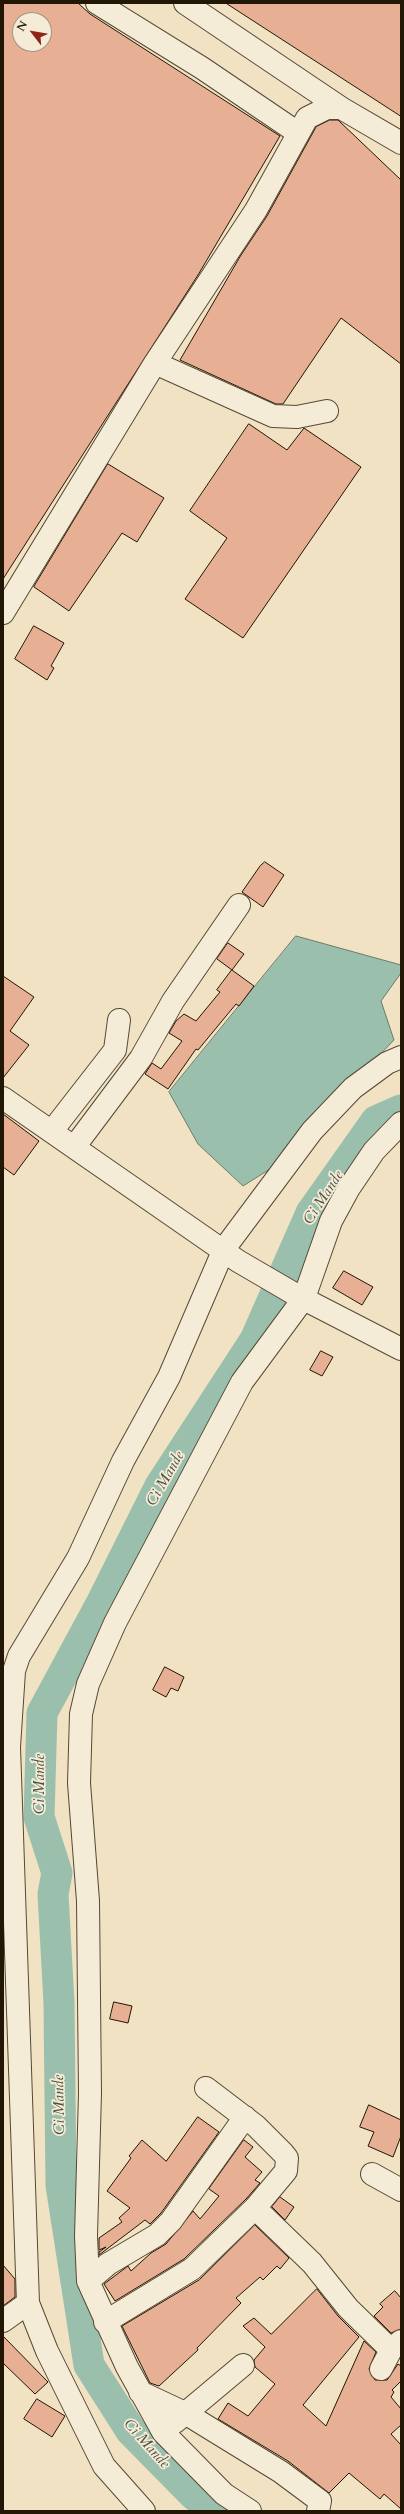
<!DOCTYPE html>
<style>
body{margin:0}
#map{position:relative;width:404px;height:2514px;overflow:hidden;background:#f0e2c2;font-family:Cardo,serif}
canvas{display:block}
.frame{position:absolute;inset:0;border:4px solid #221604;pointer-events:none}
.north{position:absolute;left:12px;top:12px;width:40px;height:40px;box-sizing:border-box;background:#f5ecd7;border:1px solid #a19683;border-radius:50%;rotate:301deg;font-size:11px;font-weight:700;line-height:16px;text-align:center;color:#221604}
.north::after{content:'';display:block;margin:auto;width:14px;height:18px;background:#8f2418;clip-path:polygon(50% 0,100% 100%,50% 72%,0 100%)}
</style>
<div id="map">
<canvas width="404" height="2514"></canvas>
<div class="frame"></div>
<div class="north">N</div>
</div>
<script>
const g = document.querySelector('canvas').getContext('2d');
g.lineJoin = 'round';
function paint(path, color) {
  g.fillStyle = color;
  g.fill(path, 'evenodd');
}
function strokePath(path, color, width, dash) {
  g.strokeStyle = color;
  g.lineWidth = width;
  g.lineCap = dash ? 'butt' : 'round';
  g.setLineDash(dash || []);
  g.stroke(path);
}
function write(font, color, halo, rows, align = 'center') {
  g.font = font + ' Cardo,serif';
  g.lineWidth = 3.5;
  g.setLineDash([]);
  g.textBaseline = 'middle';
  g.strokeStyle = halo;
  g.fillStyle = color;
  for (const [text, x, y, turn = 0] of rows) {
    g.save();
    g.translate(x, y);
    g.rotate((+turn || 0) * Math.PI / 180);
    g.textAlign = isNaN(turn) ? turn : align;
    if (halo) g.strokeText(text, 0, 0);
    g.fillText(text, 0, 0);
    g.restore();
  }
}
const water = new Path2D(`
 M 296,936 L 401,965 L 401,973 L 381,1001 L 394,1040 L 270,1169 L 243,1186 L 198,1144 L 169,1092 Z`);
const river = new Path2D(`
 M 214,2511 L 193,2494 L 131,2431 L 89,2365 L 61,2185 L 59,2003 L 53,1894 L 57,1873 L 39,1817 L 42,1713 L 103,1600 L 160,1486 L 255,1340 L 311,1213 L 376,1121 L 401,1110`);
const building = new Path2D(`
 M 3,3 L 78,3 L 90,14 L 280,136 L 198,275 L 3,579 ZM 20,20 L 44,20 L 44,44 L 20,44 Z
 M 226,3 L 401,3 L 401,116 Z
 M 330,120 L 338,120 L 401,180 L 401,364 L 341,318 L 283,404 L 276,404 L 180,360 L 241,255 L 267,216 L 316,127 Z
 M 249,424 L 287,450 L 304,428 L 361,467 L 243,638 L 185,599 L 227,538 L 190,511 Z
 M 108,464 L 164,498 L 137,542 L 122,533 L 69,611 L 34,587 Z
 M 34,626 L 64,643 L 51,666 L 54,668 L 47,680 L 15,659 Z
 M 265,862 L 284,875 L 263,907 L 242,892 L 260,866 Z
 M 228,943 L 244,954 L 232,970 L 217,959 Z
 M 232,970 L 254,986 L 239,1006 L 236,1004 L 198,1050 L 196,1049 L 168,1089 L 145,1074 L 152,1063 L 161,1069 L 182,1041 L 169,1033 L 176,1021 L 184,1014 L 196,1021 L 220,992 L 217,990 Z
 M 3,976 L 34,997 L 10,1031 L 29,1045 L 3,1078 Z
 M 3,1114 L 39,1141 L 14,1175 L 3,1167 Z
 M 344,1271 L 373,1287 L 362,1305 L 333,1288 Z
 M 321,1351 L 333,1357 L 322,1376 L 310,1370 Z
 M 165,1667 L 184,1677 L 178,1691 L 171,1688 L 166,1697 L 153,1690 Z
 M 114,2002 L 132,2006 L 128,2023 L 110,2019 Z
 M 369,2105 L 401,2120 L 401,2136 L 393,2157 L 368,2146 L 374,2132 L 360,2127 Z
 M 198,2117 L 219,2132 L 161,2213 L 150,2224 L 145,2220 L 99,2255 L 99,2252 L 106,2247 L 99,2250 L 99,2238 L 122,2222 L 119,2218 L 130,2208 L 107,2191 L 131,2158 L 129,2156 L 142,2140 L 166,2161 Z
 M 244,2140 L 253,2147 L 245,2157 L 262,2172 L 255,2180 L 260,2183 L 246,2199 L 184,2259 L 115,2301 L 104,2284 L 128,2266 L 131,2271 L 151,2253 L 166,2244 L 193,2211 L 200,2219 L 219,2196 L 209,2189 Z
 M 280,2197 L 294,2207 L 285,2220 L 272,2207 Z
 M 255,2225 L 289,2258 L 280,2269 L 277,2266 L 263,2280 L 260,2277 L 236,2298 L 241,2303 L 197,2348 L 198,2350 L 159,2386 L 150,2383 L 122,2326 L 199,2280 Z
 M 3,2265 L 15,2279 L 15,2297 L 3,2306 Z
 M 317,2289 L 338,2316 L 359,2337 L 303,2405 L 326,2426 L 364,2341 L 376,2352 L 369,2369 L 375,2380 L 387,2380 L 398,2364 L 401,2366 L 401,2381 L 392,2390 L 394,2392 L 391,2397 L 401,2409 L 401,2425 L 391,2434 L 401,2445 L 401,2509 L 384,2494 L 380,2499 L 349,2473 L 329,2493 L 288,2461 L 218,2419 L 228,2403 L 248,2416 L 275,2384 L 255,2367 L 254,2360 L 265,2347 L 243,2326 L 254,2318 L 271,2334 Z
 M 395,2291 L 401,2298 L 401,2329 L 391,2333 L 374,2316 L 383,2307 L 380,2304 Z
 M 3,2336 L 48,2382 L 35,2394 L 3,2363 Z
 M 37,2399 L 65,2416 L 52,2437 L 24,2419 Z`);
const minor = new Path2D(`
 M 97,3 L 202,68 L 298,133
 M 185,3 L 341,108
 M 155,363 L 273,416 L 297,417 L 327,411
 M 3,613 L 155,363 L 256,210 L 307,118 L 327,108 L 341,108 L 401,143
 M 3,1098 L 238,1261 L 298,1296 L 401,1349
 M 52,1131 L 115,1050 L 119,1020
 M 75,1146 L 141,1058 L 173,1001 L 239,905
 M 372,2174 L 401,2190
 M 255,2208 L 312,2263 L 348,2308 L 391,2350
 M 88,2281 L 108,2264 L 157,2235 L 171,2221 L 245,2117
 M 3,2321 L 28,2303
 M 105,2322 L 192,2269 L 255,2208 L 286,2171 L 287,2158 L 283,2153 L 256,2126 L 206,2088
 M 381,2369 L 391,2350 L 401,2341
 M 140,2392 L 185,2413 L 281,2472 L 320,2501 L 318,2511
 M 175,2422 L 243,2365
 M 144,2511 L 104,2466 L 47,2351 L 28,2303 L 9,1747 L 14,1671 L 19,1656 L 78,1558 L 123,1461 L 169,1377 L 224,1249 L 312,1131 L 353,1088 L 387,1063 L 401,1057
 M 250,2511 L 224,2494 L 163,2432 L 127,2367 L 88,2281 L 86,2236 L 90,2093 L 88,1901 L 79,1783 L 81,1714 L 88,1684 L 115,1623 L 242,1382 L 304,1298 L 331,1221 L 349,1188 L 374,1151 L 401,1123`);
const waterNames = [
 ["Ci Mande",324,1198,-57],
 ["Ci Mande",166,1479,-60],
 ["Ci Mande",41,1784,-90],
 ["Ci Mande",60,2105,-91],
 ["Ci Mande",146,2444,48]
];
paint(water, '#9bbfad');
strokePath(water, '#6b7b69', 1);
strokePath(river, '#9bbfad', 31);
paint(building, '#e7af94');
strokePath(building, '#221604', 1);
strokePath(minor, '#564934', 24);
strokePath(minor, '#f5ecd7', 22);
write('italic 15px', '#4c513f', '#f5ecd7', waterNames);
</script>
